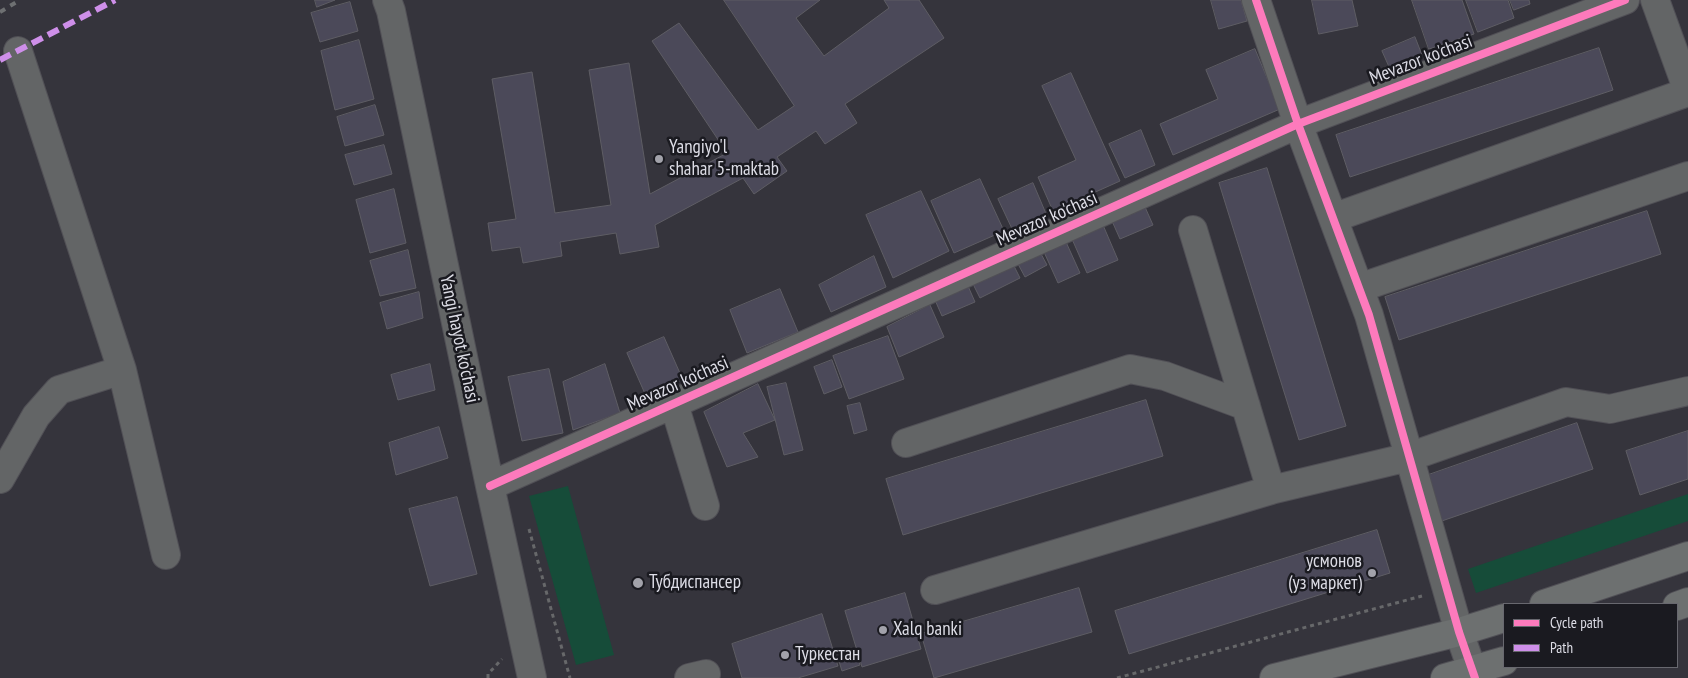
<!DOCTYPE html>
<meta charset="utf-8">
<style>
body{margin:0}
#map{position:relative;width:1688px;height:678px;overflow:hidden;background:#35343c;font-family:"PT Sans Narrow",sans-serif}
canvas{display:block}
.legend{position:absolute;left:1503px;top:603px;width:175px;height:65px;box-sizing:border-box;background:#1a1a20;border:1px solid #68686f;margin:0;padding:6px 9px;list-style:none;font-size:15px;color:#dddde6}
.legend li{display:flex;align-items:center;gap:10px;height:25px}
.legend b{width:25px;border:1px solid #68686f}
</style>
<div id="map">
<canvas width="1688" height="678"></canvas>
<ul class="legend">
<li><b style="height:6px;background:#fd7abc"></b>Cycle path</li>
<li><b style="height:6px;background:#ce8fe9"></b>Path</li>
</ul>
</div>
<script>
const g = document.querySelector('canvas').getContext('2d');
g.lineJoin = 'round';
function paint(path, color) {
  g.fillStyle = color;
  g.fill(path, 'evenodd');
}
function strokePath(path, color, width, dash) {
  g.strokeStyle = color;
  g.lineWidth = width;
  g.lineCap = dash ? 'butt' : 'round';
  g.setLineDash(dash || []);
  g.stroke(path);
}
function write(font, color, halo, rows, align = 'center') {
  g.font = font + ' "PT Sans Narrow",sans-serif';
  g.lineWidth = 5;
  g.setLineDash([]);
  g.textBaseline = 'middle';
  g.strokeStyle = halo;
  g.fillStyle = color;
  for (const [text, x, y, turn = 0] of rows) {
    g.save();
    g.translate(x, y);
    g.rotate((+turn || 0) * Math.PI / 180);
    g.textAlign = isNaN(turn) ? turn : align;
    if (halo) g.strokeText(text, 0, 0);
    g.fillText(text, 0, 0);
    g.restore();
  }
}
const green = new Path2D(`
 M 568,486 L 614,655 L 576,665 L 529,496 Z
 M 1688,494 L 1688,521 L 1476,593 L 1468,569 Z`);
const building = new Path2D(`
 M 315,0 L 335,0 L 317,7 Z
 M 724,0 L 820,0 L 796,18 L 824,56 L 889,8 L 884,0 L 919,0 L 944,38 L 845,104 L 857,123 L 825,144 L 816,131 L 777,157 L 787,171 L 754,194 L 743,178 L 655,225 L 659,247 L 620,254 L 616,233 L 560,242 L 562,256 L 523,263 L 520,247 L 492,251 L 488,223 L 516,219 L 492,79 L 532,72 L 555,213 L 611,205 L 589,70 L 629,63 L 650,194 L 727,153 L 652,41 L 679,23 L 758,130 L 794,106 Z
 M 1211,0 L 1241,0 L 1247,21 L 1219,29 Z
 M 1312,0 L 1352,0 L 1358,26 L 1319,34 Z
 M 1412,0 L 1462,0 L 1474,34 L 1429,49 Z
 M 1466,0 L 1508,0 L 1514,18 L 1478,32 Z
 M 1510,0 L 1529,0 L 1530,4 L 1514,10 Z
 M 350,2 L 358,31 L 320,42 L 311,13 Z
 M 1415,37 L 1422,55 L 1390,69 L 1382,51 Z
 M 359,40 L 374,99 L 335,110 L 321,51 Z
 M 1599,48 L 1613,90 L 1350,177 L 1336,135 Z
 M 1255,49 L 1280,109 L 1173,155 L 1160,124 L 1218,99 L 1206,70 Z
 M 1071,73 L 1120,181 L 1053,211 L 1038,177 L 1076,160 L 1042,86 Z
 M 375,105 L 384,135 L 345,146 L 337,117 Z
 M 1141,130 L 1155,165 L 1125,178 L 1109,144 Z
 M 384,145 L 392,174 L 354,185 L 345,155 Z
 M 1267,168 L 1346,426 L 1299,440 L 1219,183 Z
 M 980,179 L 1004,231 L 954,253 L 931,201 Z
 M 1033,183 L 1047,216 L 1014,233 L 998,199 Z
 M 394,189 L 406,243 L 370,253 L 356,200 Z
 M 921,191 L 949,251 L 893,278 L 866,215 Z
 M 1145,207 L 1153,225 L 1120,239 L 1112,221 Z
 M 1647,211 L 1661,254 L 1399,340 L 1385,297 Z
 M 1103,225 L 1118,260 L 1087,273 L 1072,239 Z
 M 1066,242 L 1080,273 L 1058,283 L 1044,252 Z
 M 408,250 L 416,288 L 380,296 L 370,261 Z
 M 1040,252 L 1047,265 L 1025,277 L 1018,264 Z
 M 874,256 L 886,287 L 831,312 L 819,285 Z
 M 1013,264 L 1020,278 L 980,298 L 973,284 Z
 M 968,286 L 975,302 L 942,316 L 935,300 Z
 M 780,289 L 798,332 L 747,353 L 730,310 Z
 M 419,292 L 423,318 L 387,329 L 380,303 Z
 M 930,305 L 944,337 L 899,357 L 887,327 Z
 M 888,336 L 904,379 L 849,399 L 833,356 Z
 M 664,337 L 683,380 L 646,396 L 627,353 Z
 M 832,360 L 842,387 L 824,394 L 814,367 Z
 M 430,364 L 435,390 L 398,400 L 391,375 Z
 M 605,364 L 620,413 L 573,430 L 563,382 Z
 M 549,369 L 563,433 L 522,441 L 508,377 Z
 M 786,383 L 803,450 L 784,455 L 767,387 Z
 M 758,384 L 775,420 L 743,433 L 758,457 L 727,467 L 704,412 Z
 M 1146,400 L 1163,456 L 903,535 L 886,479 Z
 M 860,403 L 867,430 L 854,434 L 847,406 Z
 M 1577,423 L 1593,469 L 1433,524 L 1417,479 Z
 M 439,427 L 448,458 L 396,475 L 389,443 Z
 M 1688,431 L 1688,479 L 1640,495 L 1626,451 Z
 M 457,497 L 477,574 L 430,586 L 409,509 Z
 M 1377,530 L 1390,573 L 1129,654 L 1115,611 Z
 M 1079,588 L 1092,632 L 934,678 L 921,634 Z
 M 905,593 L 921,649 L 862,667 L 845,611 Z
 M 822,614 L 838,666 L 798,678 L 742,678 L 732,644 Z
 M 856,652 L 860,665 L 842,671 L 838,658 Z`);
const path = new Path2D(`
 M 529,529 L 570,678
 M 488,678 L 488,674 L 502,659
 M 1117,678 L 1422,596`);
const minor = new Path2D(`
 M 387,0 L 391,11 L 490,486 L 532,678
 M 1256,0 L 1298,124 L 1369,315 L 1459,632 L 1475,678
 M 1655,0 L 1688,91
 M 18,51 L 122,370 L 166,555
 M 1333,218 L 1688,92
 M 1193,230 L 1271,490 L 1409,457 L 1566,402 L 1610,409 L 1688,391
 M 1359,288 L 1688,176
 M 674,404 L 705,506
 M 906,443 L 1130,369 L 1165,376 L 1246,406
 M 0,479 L 36,416 L 59,390 L 122,370
 M 490,486 L 1298,124 L 1625,0
 M 935,590 L 1271,490
 M 689,678 L 706,674`);
const major = new Path2D(`
 M 1544,604 L 1688,556
 M 1677,606 L 1688,602
 M 1274,678 L 1459,632 L 1504,618
 M 1445,678 L 1504,661`);
const rail = new Path2D(`
 M 0,12 L 20,0`);
const quiet = new Path2D(`
 M 0,60 L 115,0`);
const cycleway = new Path2D(`
 M 1256,0 L 1298,124 L 1369,315 L 1459,632 L 1475,678
 M 490,486 L 1298,124 L 1625,0`);
const markers = [
 [659,159,5,"#a2a2aa"],
 [1372,573,5,"#a2a2aa"],
 [638,583,6,"#a2a2aa"],
 [883,630,5,"#a2a2aa"],
 [785,655,5,"#a2a2aa"]
];
const streetNames = [
 ["Mevazor ko'chasi",1421,60,-21],
 ["Mevazor ko'chasi",1047,219,-24],
 ["Yangi hayot ko'chasi",459,339,78],
 ["Mevazor ko'chasi",678,384,-24]
];
const poiNames = [
 ["Yangiyo'l",669,148],
 ["shahar 5-maktab",669,170],
 ["усмонов",1362,562,"right"],
 ["(уз маркет)",1362,584,"right"],
 ["Тубдиспансер",649,583],
 ["Xalq banki",893,630],
 ["Туркестан",795,655]
];
paint(green, '#164c39');
paint(building, '#4b4959');
strokePath(building, '#5e5d64', 1);
strokePath(minor, '#515056', 30);
strokePath(major, '#515056', 30);
strokePath(path, '#67686a', 3, [4, 4]);
strokePath(minor, '#636566', 28);
strokePath(major, '#6d7070', 28);
strokePath(rail, '#6e7072', 4, [6, 6]);
strokePath(quiet, '#ce8fe9', 6, [12, 6]);
strokePath(cycleway, '#fd7abc', 8);
for (const [x, y, r, color] of markers) {
  const dot = new Path2D();
  dot.arc(x, y, r, 0, 2 * Math.PI);
  g.fillStyle = color;
  g.fill(dot);
  strokePath(dot, '#1a1a20', 2);
}
write('19px', '#dddde6', '#1a1a20', streetNames);
write('19px', '#dddde6', '#1a1a20', poiNames, 'left');
</script>
